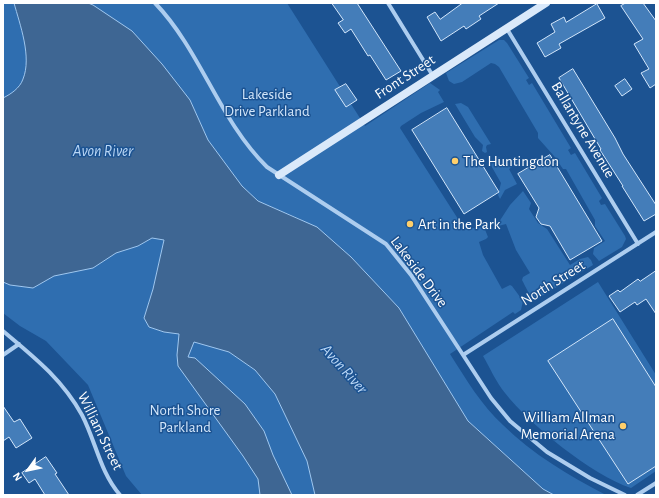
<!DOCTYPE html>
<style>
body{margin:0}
#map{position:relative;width:659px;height:498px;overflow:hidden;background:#1c5392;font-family:"Alegreya Sans",sans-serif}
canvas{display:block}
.frame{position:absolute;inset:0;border:4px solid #fff;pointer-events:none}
.north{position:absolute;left:8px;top:450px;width:40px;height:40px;-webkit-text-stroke:3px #1c5392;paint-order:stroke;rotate:237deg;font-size:11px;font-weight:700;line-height:16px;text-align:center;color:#fff}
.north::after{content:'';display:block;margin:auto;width:14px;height:18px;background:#fff;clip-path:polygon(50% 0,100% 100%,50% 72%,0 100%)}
</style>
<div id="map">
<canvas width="659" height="498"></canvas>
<div class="frame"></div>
<div class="north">N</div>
</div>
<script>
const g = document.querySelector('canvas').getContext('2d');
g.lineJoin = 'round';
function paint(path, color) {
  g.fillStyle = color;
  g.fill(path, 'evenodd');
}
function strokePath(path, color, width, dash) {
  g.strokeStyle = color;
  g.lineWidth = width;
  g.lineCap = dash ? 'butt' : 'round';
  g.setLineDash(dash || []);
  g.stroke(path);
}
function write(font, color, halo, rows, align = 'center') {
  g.font = font + ' "Alegreya Sans",sans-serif';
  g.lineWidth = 3;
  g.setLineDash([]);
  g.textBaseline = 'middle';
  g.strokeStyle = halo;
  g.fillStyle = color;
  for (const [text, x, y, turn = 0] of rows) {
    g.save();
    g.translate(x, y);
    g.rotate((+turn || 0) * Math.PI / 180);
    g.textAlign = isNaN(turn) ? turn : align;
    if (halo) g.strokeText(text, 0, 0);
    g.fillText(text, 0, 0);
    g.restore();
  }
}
const green = new Path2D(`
 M 3,3 L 14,3 C 20,25 32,57 23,79 C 20,88 11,94 3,98 Z
 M 88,3 L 287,3 L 365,126 L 430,83 L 440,90 L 438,92 L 444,102 L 421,113 L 401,126 L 400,128 L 458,219 L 461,220 L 461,223 L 465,229 L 484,227 L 488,237 L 486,239 L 479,242 L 483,255 L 502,289 L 510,285 L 512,286 L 523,301 L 521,310 L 515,314 L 513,312 L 450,354 C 466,379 481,405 503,425 C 532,454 570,476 606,495 L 554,495 L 543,489 L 468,421 L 399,308 L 351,257 L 335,243 L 300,219 L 258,201 L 242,186 L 208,140 L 190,100 Z
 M 499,40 L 504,40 L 507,43 L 529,78 L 526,80 L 529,85 L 532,83 L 571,148 L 568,150 L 571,155 L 575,153 L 602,198 L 599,201 L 601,205 L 605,204 L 625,236 L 626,239 L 622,247 L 599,261 L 593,254 L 594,248 L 605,241 L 595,226 L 595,220 L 566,169 L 563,169 L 554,156 L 538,138 L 538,133 L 499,67 L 495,64 L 491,63 L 462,82 L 454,84 L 449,81 L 446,73 Z
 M 461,103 L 468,107 L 491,144 L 487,145 L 486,147 L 487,152 L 485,153 L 482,151 L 483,145 L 475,137 L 455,104 Z
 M 499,157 C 507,166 509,163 519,158 L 522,161 L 509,169 L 517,184 L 505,190 L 500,199 L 498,195 L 501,183 L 489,162 Z
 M 523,191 L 531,203 L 529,209 L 538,223 L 547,229 L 570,265 L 580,259 L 588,257 L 591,260 L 593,265 L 537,299 C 529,297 526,287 522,280 L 523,277 L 530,273 L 516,250 L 506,224 L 498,226 L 497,225 L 510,205 Z
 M 152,238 L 164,240 L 153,289 L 144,318 L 149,327 L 164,332 L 180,334 L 194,342 L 229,352 L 255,370 L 275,394 L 307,461 L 315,495 L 142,495 L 126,476 L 88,385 L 46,341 L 20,326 L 3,313 L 3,282 L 10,285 L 33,288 L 54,276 L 93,268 L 116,253 L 138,246 Z
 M 598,282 L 656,375 L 656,471 L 631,488 C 592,475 530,425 505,393 C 496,382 490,368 483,356 Z`);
const water = new Path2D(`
 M 14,3 L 88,3 L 93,5 L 132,31 L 162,64 L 190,100 L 208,140 L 242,186 L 258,201 L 317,227 L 351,257 L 399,308 L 468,421 L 543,489 L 554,495 L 315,495 L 307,461 L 275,394 L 255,370 L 229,352 L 194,342 L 188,357 L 195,358 L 245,404 L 264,431 L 273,455 L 292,495 L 260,495 L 258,479 L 243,456 L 178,366 L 177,355 L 179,334 L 164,332 L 149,327 L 144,318 L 153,289 L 164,240 L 152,238 L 138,246 L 116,253 L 93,268 L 54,276 L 33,288 L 10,285 L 3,282 L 3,98 C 11,94 20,88 23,79 C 32,57 20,25 14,3 Z`);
const building = new Path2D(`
 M 332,3 L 357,3 L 401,71 L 386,80 L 370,55 L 368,56 L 351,29 L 345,33 L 338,23 L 343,20 Z
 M 463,3 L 499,3 L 479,16 L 481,19 L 466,29 L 464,26 L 441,41 L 427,17 L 435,12 L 440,19 Z
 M 626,3 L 643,3 L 656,21 L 656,84 L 650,88 L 641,73 L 649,69 L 634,44 L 643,39 L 621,6 Z
 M 597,4 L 605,18 L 559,44 L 561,48 L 545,57 L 537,43 L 555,32 L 551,24 L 564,17 L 566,22 Z
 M 573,69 L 615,138 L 623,154 L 656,205 L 656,214 L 644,221 L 622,186 L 623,186 L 600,150 L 601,149 L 559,78 Z
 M 625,79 L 632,89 L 622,96 L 615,86 Z
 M 346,84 L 357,100 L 346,107 L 335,90 Z
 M 447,108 L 499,192 L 464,214 L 412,130 Z
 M 550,155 L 602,241 L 570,260 L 550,226 L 541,224 L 536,217 L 539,208 L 518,174 Z
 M 656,271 L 656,314 L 646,299 L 637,305 L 635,302 L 620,312 L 609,296 L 618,290 L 620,292 L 638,279 L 640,281 Z
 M 613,319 L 656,387 L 656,466 L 628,484 L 548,361 Z
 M 3,406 L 14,422 L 20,419 L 32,438 L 16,448 L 9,437 L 3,441 Z
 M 46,457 L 57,473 L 55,474 L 69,495 L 45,495 L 35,479 L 29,483 L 22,473 Z`);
const street = new Path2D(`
 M 155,3 C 201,51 219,120 267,167 L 386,244 L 411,275 L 491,398 L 510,421 L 547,452 L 590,478 L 625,495
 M 388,3 L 433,76
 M 507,29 L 638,244
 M 3,331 C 34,357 62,379 82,415 C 96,442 100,472 120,495
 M 3,355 L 19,344
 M 463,355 L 656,232
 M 637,495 L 656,483`);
const secondary = new Path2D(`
 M 279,175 L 546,3`);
const markers = [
 [455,161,4,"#ffcf6b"],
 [410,224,4,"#ffcf6b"],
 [623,426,4,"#ffcf6b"]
];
const streetNames = [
 ["Front Street",405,77,-33],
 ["Ballantyne Avenue",583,130,59],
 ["Lakeside Drive",419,272,53],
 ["North Street",553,283,-32],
 ["William Street",100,431,64]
];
const parkNames = [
 ["Lakeside",267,94],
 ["Drive Parkland",267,111],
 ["North Shore",185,410],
 ["Parkland",185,427]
];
const poiNames = [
 ["The Huntingdon",463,161],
 ["Art in the Park",418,224],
 ["William Allman",615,417,"right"],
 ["Memorial Arena",615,434,"right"]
];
const waterNames = [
 ["Avon River",103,151],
 ["Avon River",344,369,48]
];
paint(green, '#2f6eb0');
paint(water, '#3e6693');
strokePath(water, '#a0c8f0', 1);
paint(building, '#447db9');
strokePath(building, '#d3e6fa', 1);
strokePath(street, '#adcdef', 4);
strokePath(secondary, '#dae9fa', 8);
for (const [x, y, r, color] of markers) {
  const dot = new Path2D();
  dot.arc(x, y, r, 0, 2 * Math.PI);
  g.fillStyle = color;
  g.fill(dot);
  strokePath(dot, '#1c5392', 1.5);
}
write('15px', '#fff', '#1c5392', streetNames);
write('15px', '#d3e6fa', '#1c5392', parkNames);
write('15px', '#fff', '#1c5392', poiNames, 'left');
write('italic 16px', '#b9d6f5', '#1c5392', waterNames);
</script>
